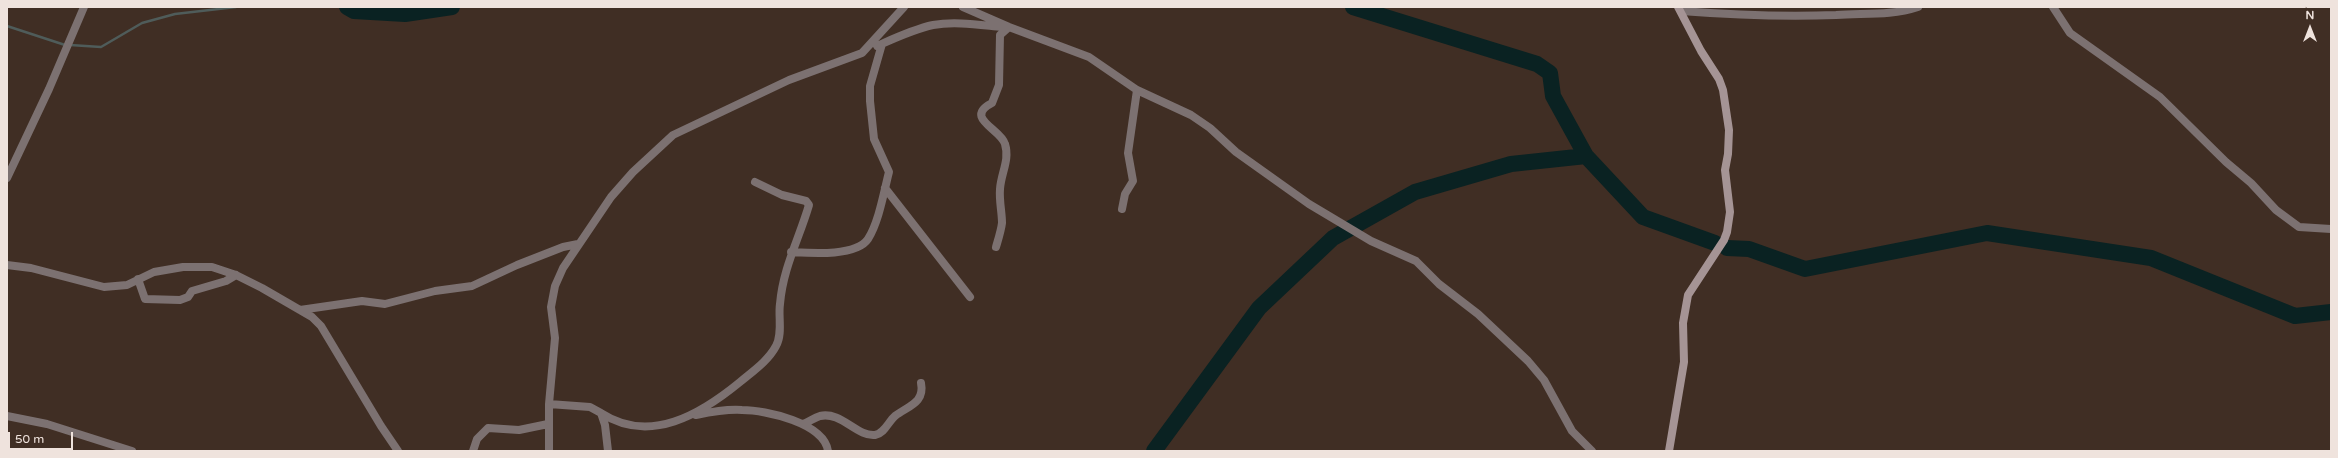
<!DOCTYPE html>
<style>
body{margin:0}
#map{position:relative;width:2338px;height:458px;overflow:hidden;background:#402e24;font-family:"Varela Round",sans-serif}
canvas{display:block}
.frame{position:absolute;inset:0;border:8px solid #efe3dd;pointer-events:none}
.north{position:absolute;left:2290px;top:8px;width:40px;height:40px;-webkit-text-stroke:3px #402e24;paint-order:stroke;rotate:0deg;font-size:11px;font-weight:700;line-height:16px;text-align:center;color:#efe3dd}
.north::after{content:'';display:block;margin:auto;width:14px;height:18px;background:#efe3dd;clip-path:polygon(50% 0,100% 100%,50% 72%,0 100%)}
.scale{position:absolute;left:8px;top:432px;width:65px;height:18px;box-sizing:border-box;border:2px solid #efe3dd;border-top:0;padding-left:5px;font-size:12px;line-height:14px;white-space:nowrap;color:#efe3dd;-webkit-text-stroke:3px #402e24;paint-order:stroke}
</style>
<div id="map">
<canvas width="2338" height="458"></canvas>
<div class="frame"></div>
<div class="north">N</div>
<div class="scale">50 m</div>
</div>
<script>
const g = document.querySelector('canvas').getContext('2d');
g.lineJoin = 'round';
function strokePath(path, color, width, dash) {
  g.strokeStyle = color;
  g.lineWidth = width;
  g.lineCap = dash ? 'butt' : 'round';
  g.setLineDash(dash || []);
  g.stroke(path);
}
const stream = new Path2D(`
 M 7,26 L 65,45
 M 70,45 L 101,47 L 142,23 L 175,14 L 236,7`);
const river = new Path2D(`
 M 347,7 L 354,11 L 405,14 L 452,7
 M 1353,7 L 1537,64 L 1550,73 L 1553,96 L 1586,156 L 1643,217 L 1715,243
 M 1727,248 L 1749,249 L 1805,269 L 1987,233 L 2151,258 L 2295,316 L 2331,312
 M 1154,451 L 1259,308 L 1333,238 L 1415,192 L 1511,164 L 1586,156`);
const street = new Path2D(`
 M 963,7 L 1009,27 L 1089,57 L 1137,90 L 1191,115 L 1210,128 L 1236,152 L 1309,204 L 1371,241 L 1416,261 L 1439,284 L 1478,314 L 1528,361 L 1544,380 L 1572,431 L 1592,451
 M 2053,7 L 2070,33 L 2160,97 L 2226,162 L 2251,183 L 2276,210 L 2299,227 L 2331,229
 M 1681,11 C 1733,15 1785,17 1836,15 C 1864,13 1891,16 1918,7
 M 877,46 C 895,38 914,29 933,25 C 955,21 980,25 1002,27
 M 7,178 L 49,89 L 84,7
 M 885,188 L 970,297
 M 1122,209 L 1125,194 L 1133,181 L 1128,153 L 1137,90
 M 996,247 C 998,240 1001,231 1002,223 C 1002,212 999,201 1000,189 C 1001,173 1010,160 1005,144 C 1001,129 963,118 992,103 L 999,85 L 1000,35 L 1009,27
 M 791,252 C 809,253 856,257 868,239 C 879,222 884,191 889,172 L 874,139 L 870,101 L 870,86 L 882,44
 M 7,265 L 31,268 L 104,287 L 127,285 L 154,272 L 183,267 L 212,267 L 236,275 L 262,288 L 312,317 L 321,326 L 381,426 L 398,451
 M 138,279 L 145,299 L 180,300 L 188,297 L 192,291 L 226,281 L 236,275
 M 300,310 L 362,301 L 385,304 L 435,291 L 472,286 L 517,265 L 563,247 L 578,244
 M 549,404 L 590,407 L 601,413 L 605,425 L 608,451
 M 601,413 C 650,445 701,414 740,382 C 753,371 768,361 776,346 C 783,334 778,316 780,304 C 783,268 799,239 809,205 L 806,201 L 782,195 L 755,182
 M 696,415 C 711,412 726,409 742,410 C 766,410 824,423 828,451
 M 7,416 L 47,424 L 132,451
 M 803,424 C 808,422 814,418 820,416 C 841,411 857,437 875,435 C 885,433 888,422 895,416 C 908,406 925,403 921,383
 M 473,451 L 477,439 L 488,428 L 519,430 L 548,424
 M 549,451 L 549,404 L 555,338 L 551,307 L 555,286 L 563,268 L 611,197 L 633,172 L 673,135 L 789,80 L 862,53 L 904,7`);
const secondary = new Path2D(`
 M 1669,451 L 1684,362 L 1683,323 L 1688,295 L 1724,240 L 1727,232 L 1730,212 L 1725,170 L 1728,154 L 1729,130 L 1723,90 L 1719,79 L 1701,51 L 1678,7`);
strokePath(stream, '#4f5c5a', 2.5);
strokePath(river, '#0a2222', 16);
strokePath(street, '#7c7171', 8);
strokePath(secondary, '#a59495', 8);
</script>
